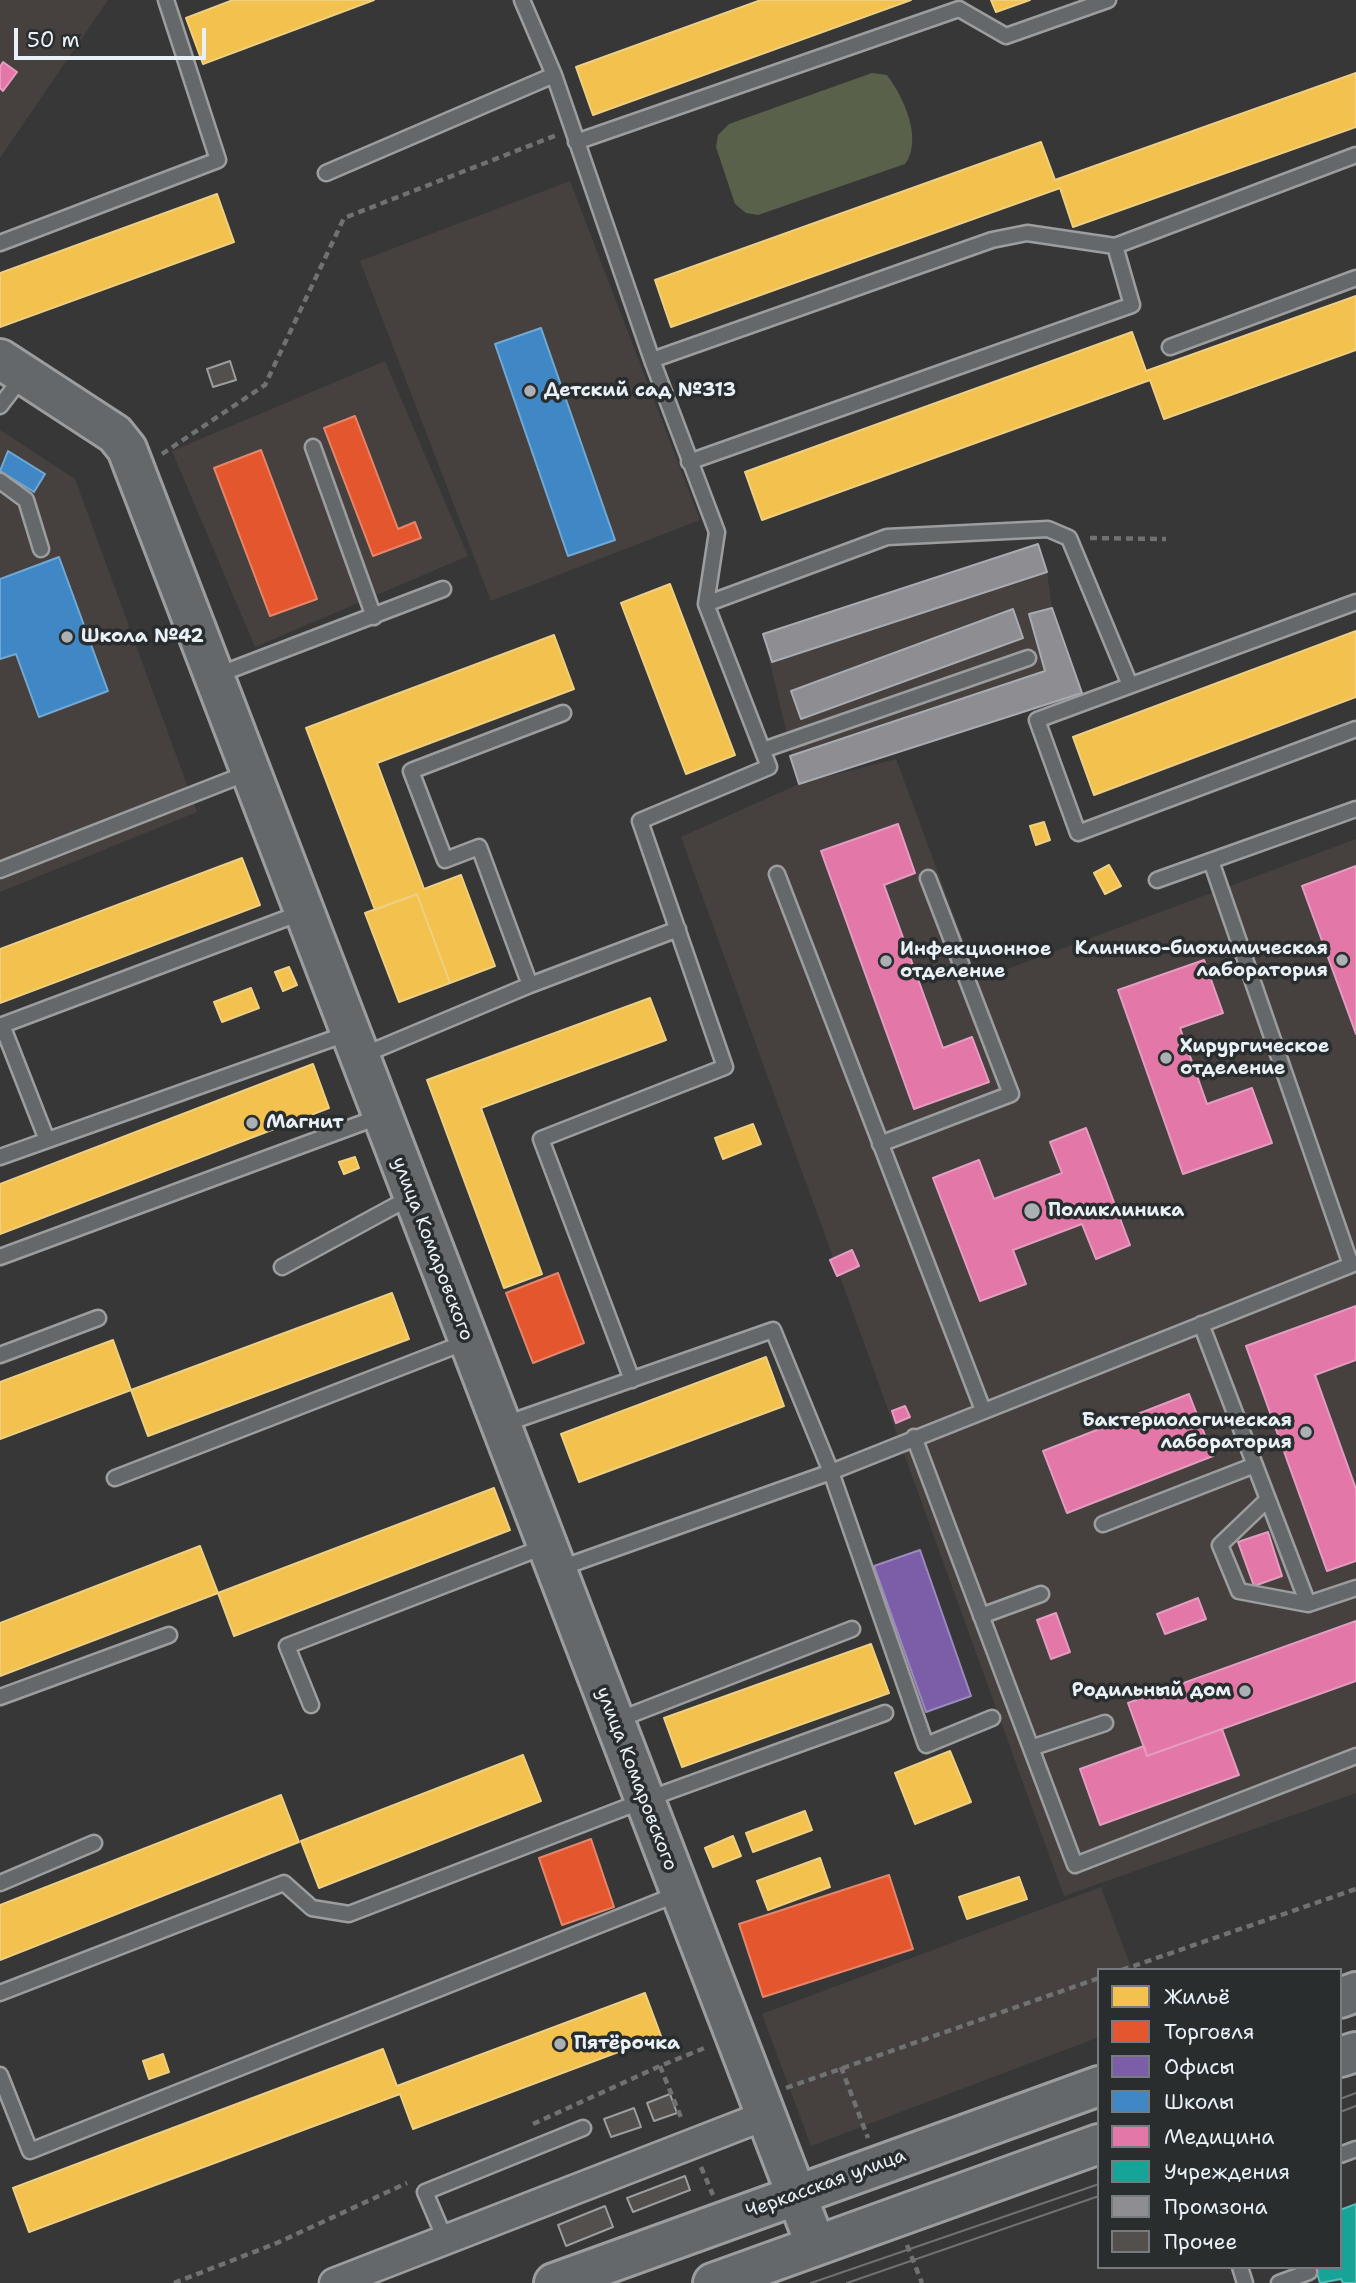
<!DOCTYPE html>
<meta charset="utf-8">
<style>
body{margin:0}
#map{position:relative;width:1356px;height:2283px;overflow:hidden;background:#373737;font-family:"Shantell Sans",sans-serif}
canvas{display:block}
.legend{position:absolute;left:1097px;top:1968px;width:245px;height:301px;box-sizing:border-box;background:#2a2d2e;border:2px solid #767b7f;margin:0;padding:9px 12px;list-style:none;font-size:21px;color:#e8f1f8}
.legend li{display:flex;align-items:center;gap:14px;height:35px}
.legend b{width:35px;border:2px solid #767b7f}
.scale{position:absolute;left:14px;top:28px;width:192px;height:32px;box-sizing:border-box;border:4px solid #e8f1f8;border-top:0;padding-left:9px;font-size:21px;line-height:24px;white-space:nowrap;color:#e8f1f8;-webkit-text-stroke:5px #2a2d2e;paint-order:stroke}
</style>
<div id="map">
<canvas width="1356" height="2283"></canvas>
<ul class="legend">
<li><b style="height:19px;background:#f2c14e"></b>Жильё</li>
<li><b style="height:19px;background:#e4572e"></b>Торговля</li>
<li><b style="height:19px;background:#7b5ea7"></b>Офисы</li>
<li><b style="height:19px;background:#3f88c5"></b>Школы</li>
<li><b style="height:19px;background:#e377a8"></b>Медицина</li>
<li><b style="height:19px;background:#17a398"></b>Учреждения</li>
<li><b style="height:19px;background:#8d8d92"></b>Промзона</li>
<li><b style="height:19px;background:#524f4d"></b>Прочее</li>
</ul>
<div class="scale">50 m</div>
</div>
<script>
const g = document.querySelector('canvas').getContext('2d');
g.lineJoin = 'round';
function paint(path, color) {
  g.fillStyle = color;
  g.fill(path, 'evenodd');
}
function strokePath(path, color, width, dash) {
  g.strokeStyle = color;
  g.lineWidth = width;
  g.lineCap = dash ? 'butt' : 'round';
  g.setLineDash(dash || []);
  g.stroke(path);
}
function write(font, color, halo, rows, align = 'center') {
  g.font = font + ' "Shantell Sans",sans-serif';
  g.lineWidth = 7;
  g.setLineDash([]);
  g.textBaseline = 'middle';
  g.strokeStyle = halo;
  g.fillStyle = color;
  for (const [text, x, y, turn = 0] of rows) {
    g.save();
    g.translate(x, y);
    g.rotate((+turn || 0) * Math.PI / 180);
    g.textAlign = isNaN(turn) ? turn : align;
    if (halo) g.strokeText(text, 0, 0);
    g.fillText(text, 0, 0);
    g.restore();
  }
}
const built = new Path2D(`
 M 0,0 L 108,0 L 0,158 Z
 M 570,181 L 700,520 L 491,601 L 360,261 Z
 M 385,361 L 468,556 L 255,647 L 172,451 Z
 M 0,430 L 75,479 L 197,812 L 0,892 Z
 M 1038,544 L 1047,572 L 1052,608 L 1082,693 L 817,779 L 896,759 L 978,980 L 1356,839 L 1356,1793 L 1064,1896 L 681,837 L 799,784 L 763,634 Z
 M 1101,1887 L 1132,1970 L 1099,1970 L 1099,2037 L 811,2146 L 762,2014 Z`);
const green = new Path2D(`
 M 872,73 L 887,75 C 904,98 923,139 905,164 L 758,215 L 746,213 L 735,204 L 716,147 L 718,135 L 729,124 Z`);
const homes = new Path2D(`
 M 233,0 L 374,0 L 203,64 L 186,18 Z
 M 761,0 L 911,0 L 593,115 L 576,67 Z
 M 991,0 L 1030,0 L 996,12 Z
 M 1356,73 L 1356,127 L 1073,227 L 1060,188 L 671,327 L 655,280 L 1041,142 L 1055,180 Z
 M 217,194 L 234,242 L 0,327 L 0,273 Z
 M 1356,296 L 1356,350 L 1164,419 L 1150,380 L 762,520 L 745,472 L 1132,332 L 1146,371 Z
 M 670,584 L 735,755 L 686,774 L 621,603 Z
 M 1356,631 L 1356,697 L 1094,795 L 1073,737 Z
 M 554,635 L 574,689 L 377,763 L 424,889 L 461,875 L 495,966 L 450,983 L 417,894 L 375,910 L 306,728 Z
 M 1044,822 L 1050,840 L 1036,845 L 1030,826 Z
 M 242,858 L 260,905 L 0,1003 L 0,949 Z
 M 1109,865 L 1121,886 L 1105,894 L 1094,873 Z
 M 417,894 L 450,983 L 399,1002 L 365,913 Z
 M 289,967 L 297,985 L 283,991 L 275,972 Z
 M 251,988 L 259,1008 L 222,1022 L 214,1002 Z
 M 650,998 L 666,1040 L 481,1108 L 542,1274 L 504,1288 L 427,1080 Z
 M 313,1064 L 329,1108 L 0,1234 L 0,1184 Z
 M 753,1124 L 761,1144 L 723,1159 L 715,1138 Z
 M 355,1157 L 359,1168 L 344,1174 L 339,1162 Z
 M 392,1293 L 409,1339 L 148,1436 L 131,1390 Z
 M 113,1340 L 131,1390 L 0,1439 L 0,1382 Z
 M 766,1357 L 784,1406 L 579,1482 L 561,1434 Z
 M 494,1488 L 510,1530 L 234,1636 L 218,1593 Z
 M 200,1546 L 218,1593 L 0,1676 L 0,1623 Z
 M 871,1644 L 889,1693 L 682,1767 L 664,1718 Z
 M 950,1751 L 971,1802 L 915,1824 L 895,1773 Z
 M 523,1755 L 541,1801 L 319,1888 L 301,1841 Z
 M 281,1795 L 299,1842 L 0,1960 L 0,1905 Z
 M 805,1811 L 812,1830 L 753,1852 L 746,1833 Z
 M 733,1836 L 741,1856 L 713,1867 L 705,1848 Z
 M 820,1858 L 830,1887 L 768,1910 L 757,1881 Z
 M 1019,1877 L 1027,1899 L 967,1919 L 959,1897 Z
 M 645,1993 L 661,2036 L 413,2129 L 400,2094 L 29,2232 L 13,2188 L 383,2049 L 397,2086 Z
 M 163,2054 L 169,2072 L 149,2079 L 143,2061 Z`);
const shops = new Path2D(`
 M 355,416 L 398,529 L 415,522 L 421,538 L 373,556 L 324,428 Z
 M 261,450 L 317,599 L 270,616 L 214,468 Z
 M 558,1273 L 584,1343 L 533,1363 L 506,1293 Z
 M 591,1839 L 614,1907 L 562,1925 L 539,1858 Z
 M 889,1875 L 913,1949 L 763,1997 L 739,1924 Z`);
const offices = new Path2D(`
 M 920,1550 L 971,1696 L 926,1712 L 874,1566 Z`);
const schools = new Path2D(`
 M 541,328 L 615,540 L 568,556 L 495,344 Z
 M 8,451 L 45,474 L 34,492 L 0,471 Z
 M 59,557 L 108,691 L 39,717 L 16,654 L 0,659 L 0,579 Z`);
const health = new Path2D(`
 M 3,62 L 17,72 L 3,91 L 0,88 L 0,67 Z
 M 898,824 L 915,873 L 884,885 L 943,1048 L 972,1037 L 989,1082 L 914,1109 L 821,851 Z
 M 1356,866 L 1356,1034 L 1302,886 Z
 M 1204,960 L 1223,1013 L 1180,1028 L 1207,1104 L 1252,1088 L 1272,1143 L 1183,1174 L 1118,990 Z
 M 1086,1128 L 1130,1245 L 1096,1259 L 1082,1224 L 1013,1250 L 1026,1284 L 980,1301 L 933,1178 L 979,1160 L 994,1199 L 1062,1173 L 1050,1142 Z
 M 852,1250 L 859,1266 L 837,1276 L 830,1260 Z
 M 1356,1306 L 1356,1360 L 1315,1375 L 1356,1489 L 1356,1561 L 1327,1571 L 1246,1346 Z
 M 1189,1394 L 1213,1456 L 1067,1513 L 1043,1451 Z
 M 905,1406 L 910,1417 L 896,1423 L 892,1411 Z
 M 1268,1532 L 1282,1576 L 1254,1586 L 1238,1542 Z
 M 1198,1598 L 1206,1619 L 1165,1634 L 1157,1614 Z
 M 1056,1613 L 1070,1652 L 1051,1659 L 1037,1620 Z
 M 1356,1621 L 1356,1681 L 1147,1756 L 1128,1703 Z
 M 1222,1729 L 1239,1775 L 1100,1825 L 1080,1769 L 1144,1746 L 1147,1756 Z`);
const public = new Path2D(`
 M 1356,2204 L 1356,2283 L 1343,2283 L 1341,2279 L 1320,2283 L 1315,2267 L 1340,2267 L 1340,2210 Z`);
const industry = new Path2D(`
 M 1038,544 L 1047,572 L 772,662 L 763,634 Z
 M 1052,608 L 1082,693 L 799,784 L 790,756 L 1045,671 L 1029,614 Z
 M 1013,609 L 1023,638 L 801,719 L 791,691 Z`);
const building = new Path2D(`
 M 230,361 L 236,380 L 213,387 L 207,369 Z
 M 670,2094 L 677,2113 L 654,2121 L 647,2103 Z
 M 634,2108 L 641,2127 L 611,2137 L 604,2119 Z
 M 685,2176 L 690,2190 L 633,2212 L 627,2198 Z
 M 605,2206 L 613,2227 L 566,2246 L 558,2225 Z`);
const path = new Path2D(`
 M 162,454 L 265,385 L 344,218 L 557,135
 M 1090,538 L 1166,539
 M 1122,1970 L 1356,1889
 M 660,2066 L 682,2120
 M 841,2067 L 868,2138
 M 786,2088 L 1099,1978
 M 533,2124 L 660,2066 L 707,2047
 M 701,2167 L 713,2195
 M 907,2245 L 922,2283
 M 174,2283 L 277,2243 L 407,2183`);
const lane = new Path2D(`
 M 522,0 L 554,75 L 652,360 L 717,532 L 706,604 L 769,767 L 640,821 L 725,1067 L 541,1139 L 632,1380
 M 576,142 L 959,9 L 1006,36 L 1108,0
 M 326,173 L 554,75
 M 0,243 L 218,160 L 166,0
 M 1170,347 L 1356,278
 M 652,360 L 992,240 L 1027,233 L 1115,246 L 1356,155
 M 0,406 L 23,376
 M 313,447 L 374,617
 M 689,462 L 1132,305 L 1115,246
 M 0,481 L 26,500 L 41,549
 M 1356,602 L 1037,720 L 1078,833 L 1356,729
 M 706,604 L 887,537 L 1048,529 L 1069,538 L 1130,685
 M 215,676 L 443,589
 M 763,750 L 1028,658
 M 1211,861 L 1351,1265
 M 0,870 L 250,772
 M 777,874 L 983,1410
 M 1157,880 L 1356,809
 M 530,985 L 479,847 L 445,860 L 411,771 L 563,713
 M 2,1025 L 47,1140
 M 0,1026 L 303,912
 M 361,1056 L 530,985 L 678,929
 M 880,1144 L 1011,1094 L 928,878
 M 0,1157 L 349,1033
 M 0,1257 L 381,1116
 M 282,1267 L 411,1197
 M 1201,1324 L 1308,1604 L 1356,1588
 M 0,1355 L 98,1318
 M 502,1425 L 773,1330 L 831,1472 L 926,1745 L 992,1718
 M 914,1437 L 1075,1865 L 1356,1756
 M 115,1478 L 466,1342
 M 1268,1499 L 1220,1545 L 1239,1591 L 1308,1604
 M 1103,1524 L 1255,1465
 M 558,1569 L 831,1472 L 1356,1263
 M 981,1616 L 1041,1594
 M 0,1697 L 169,1635
 M 311,1705 L 287,1646 L 546,1546
 M 615,1721 L 852,1629
 M 1031,1748 L 1105,1723
 M 0,1883 L 94,1843
 M 0,1993 L 284,1883 L 312,1908 L 349,1914 L 645,1800 L 885,1713
 M 0,2075 L 30,2151 L 680,1893
 M 1340,2155 L 1356,2149
 M 445,2239 L 425,2192 L 583,2128
 M 1240,2267 L 1245,2283
 M 1279,2283 L 1309,2272`);
const street = new Path2D(`
 M 334,2283 L 764,2116`);
const secondary = new Path2D(`
 M 0,359 L 115,434 L 127,449 L 816,2246
 M 1340,1998 L 1356,1992
 M 1340,2057 L 1356,2052
 M 554,2283 L 1099,2086
 M 713,2283 L 1099,2144`);
const tram = new Path2D(`
 M 1340,2099 L 1356,2093
 M 1340,2112 L 1356,2106
 M 811,2283 L 1099,2184
 M 847,2283 L 1099,2196`);
const markers = [
 [530,391,7,"#aab0b4"],
 [67,637,7,"#aab0b4"],
 [1342,960,7,"#aab0b4"],
 [886,961,7,"#aab0b4"],
 [1166,1058,7,"#aab0b4"],
 [252,1123,7,"#aab0b4"],
 [1032,1211,9,"#aab0b4"],
 [1306,1432,7,"#aab0b4"],
 [1245,1691,7,"#aab0b4"],
 [560,2044,7,"#aab0b4"]
];
const poiNames = [
 ["Детский сад №313",544,391],
 ["Школа №42",81,637],
 ["Клинико-биохимическая",1328,949,"right"],
 ["лаборатория",1328,971,"right"],
 ["Инфекционное",900,950],
 ["отделение",900,972],
 ["Хирургическое",1180,1047],
 ["отделение",1180,1069],
 ["Магнит",266,1123],
 ["Поликлиника",1048,1211],
 ["Бактериологическая",1292,1421,"right"],
 ["лаборатория",1292,1443,"right"],
 ["Родильный дом",1231,1691,"right"],
 ["Пятёрочка",574,2044]
];
const streetNames = [
 ["улица Комаровского",432,1249,69],
 ["улица Комаровского",636,1779,69],
 ["Черкасская улица",826,2184,-20]
];
paint(built, '#46413f');
paint(green, '#5a614b');
paint(homes, '#f2c14e');
strokePath(homes, '#efcf81', 2);
paint(shops, '#e4572e');
strokePath(shops, '#e5856b', 2);
paint(offices, '#7b5ea7');
strokePath(offices, '#9c8abf', 2);
paint(schools, '#3f88c5');
strokePath(schools, '#72a8d4', 2);
paint(health, '#e377a8');
strokePath(health, '#e49cc0', 2);
paint(public, '#17a398');
strokePath(public, '#56bab5', 2);
paint(industry, '#8d8d92');
strokePath(industry, '#a8abb1', 2);
paint(building, '#524f4d');
strokePath(building, '#9b9d9e', 2);
strokePath(lane, '#9b9d9e', 19);
strokePath(street, '#9b9d9e', 33);
strokePath(secondary, '#9b9d9e', 44);
strokePath(path, '#6f7172', 4.5, [7, 5]);
strokePath(lane, '#65686b', 14);
strokePath(street, '#65686b', 28);
strokePath(secondary, '#65686b', 38);
strokePath(tram, '#6f7172', 2);
for (const [x, y, r, color] of markers) {
  const dot = new Path2D();
  dot.arc(x, y, r, 0, 2 * Math.PI);
  g.fillStyle = color;
  g.fill(dot);
  strokePath(dot, '#2a2d2e', 2.5);
}
write('bold 19px', '#e8f1f8', '#2a2d2e', poiNames, 'left');
write('19px', '#e8f1f8', '#2a2d2e', streetNames);
</script>
